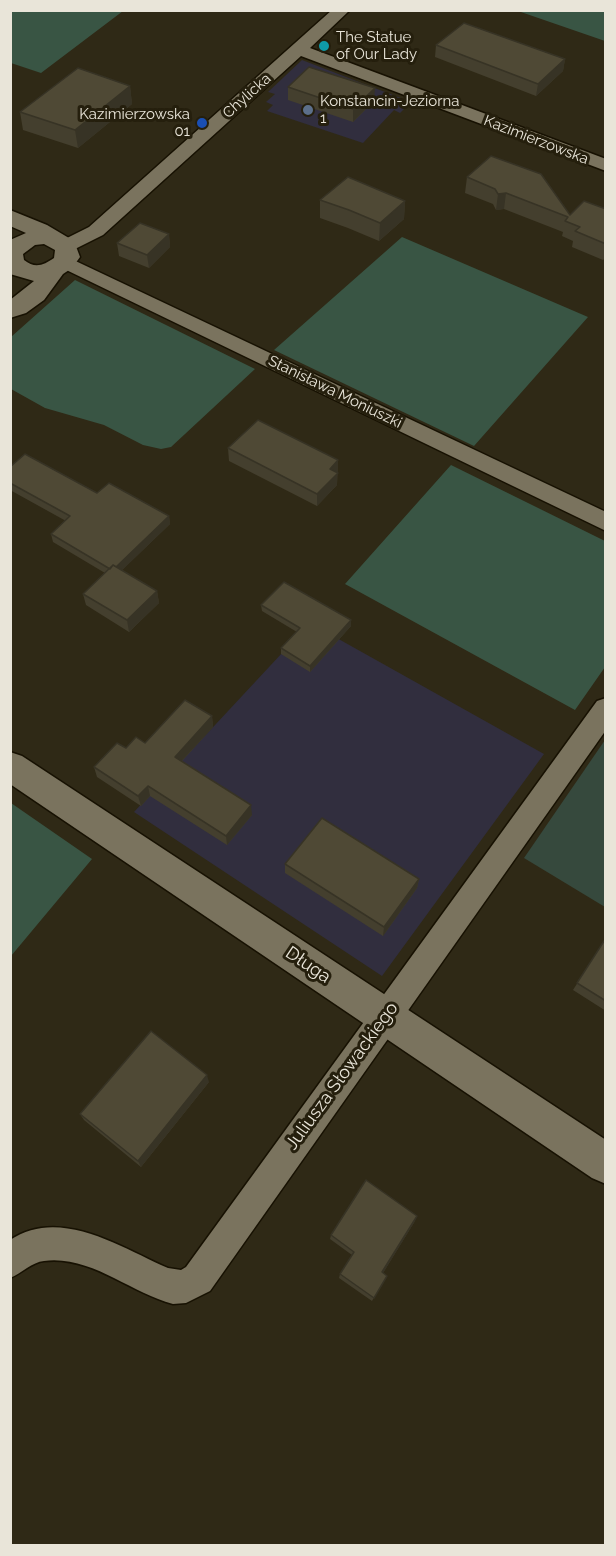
<!DOCTYPE html>
<meta charset="utf-8">
<style>
body{margin:0}
#map{position:relative;width:616px;height:1556px;overflow:hidden;background:#2f2916;font-family:Raleway,sans-serif}
canvas{display:block}
.frame{position:absolute;inset:0;border:12px solid #e9e5d9;pointer-events:none}
</style>
<div id="map">
<canvas width="616" height="1556"></canvas>
<div class="frame"></div>
</div>
<script>
const g = document.querySelector('canvas').getContext('2d');
g.lineJoin = 'round';
function paint(path, color) {
  g.fillStyle = color;
  g.fill(path, 'evenodd');
}
function strokePath(path, color, width, dash) {
  g.strokeStyle = color;
  g.lineWidth = width;
  g.lineCap = dash ? 'butt' : 'round';
  g.setLineDash(dash || []);
  g.stroke(path);
}
function write(font, color, halo, rows, align = 'center') {
  g.font = font + ' Raleway,sans-serif';
  g.lineWidth = 6;
  g.setLineDash([]);
  g.textBaseline = 'middle';
  g.strokeStyle = halo;
  g.fillStyle = color;
  for (const [text, x, y, turn = 0] of rows) {
    g.save();
    g.translate(x, y);
    g.rotate((+turn || 0) * Math.PI / 180);
    g.textAlign = isNaN(turn) ? turn : align;
    if (halo) g.strokeText(text, 0, 0);
    g.fillText(text, 0, 0);
    g.restore();
  }
}
const commercial = new Path2D(`
 M 302,60 L 411,102 L 400,113 L 394,110 L 363,143 L 267,111 L 273,105 L 266,102 L 275,94 L 268,92 Z
 M 310,623 L 544,754 L 382,976 L 134,812 Z`);
const green = new Path2D(`
 M 605,740 L 605,907 L 524,858 Z`);
const forest = new Path2D(`
 M 11,10 L 123,10 L 123,11 L 41,73 L 11,63 Z
 M 518,11 L 605,11 L 605,41 Z
 M 402,237 L 588,317 L 474,446 L 274,350 Z
 M 75,280 L 255,369 L 171,447 L 161,449 L 143,445 L 104,425 L 45,408 L 11,389 L 11,337 Z
 M 451,465 L 605,541 L 605,667 L 575,710 L 345,584 Z
 M 11,803 L 92,859 L 11,956 Z`);
const minor = new Path2D(`
 M 332,10 L 350,10 L 310,48 L 606,159 L 606,171 L 301,56 L 103,235 L 73,250 L 59,250 L 56,246 L 59,242 L 89,227 Z
 M 65,256 L 606,512 L 606,531 L 58,266 L 55,262 L 58,258 Z
 M 606,698 L 606,730 L 210,1291 L 186,1303 L 173,1304 C 130,1293 91,1255 44,1261 C 32,1262 22,1273 10,1278 L 10,1240 C 60,1206 122,1248 168,1268 L 181,1270 L 186,1267 L 597,701 Z`);
const tertiary = new Path2D(`
 M 10,210 L 47,225 L 74,241 L 80,257 L 72,268 L 63,274 L 44,300 L 26,313 L 10,318 L 10,300 L 34,281 L 10,274 L 10,240 L 26,233 L 10,226 ZM 44,244 L 55,250 L 54,258 C 44,265 35,269 24,260 L 23,254 L 35,245 Z
 M 10,752 L 22,756 L 606,1140 L 606,1184 L 592,1178 L 10,784 Z`);
const wall = new Path2D(`
 M 436,45 L 565,59 L 563,71 L 536,96 L 435,57 Z
 M 130,86 L 132,104 L 78,148 L 23,130 L 20,112 Z
 M 288,87 L 374,101 L 353,122 L 288,100 Z
 M 467,177 L 570,215 L 606,209 L 606,258 L 603,260 L 572,247 L 573,241 L 562,236 L 563,232 L 504,209 L 496,210 L 493,204 L 465,193 Z
 M 320,200 L 405,201 L 404,219 L 379,241 L 348,228 L 320,218 Z
 M 169,234 L 170,247 L 149,268 L 119,256 L 117,243 Z
 M 228,448 L 338,460 L 337,485 L 317,506 L 229,461 Z
 M 10,467 L 169,516 L 170,524 L 122,570 L 157,591 L 159,603 L 129,632 L 86,605 L 83,594 L 105,573 L 53,542 L 51,534 L 66,521 L 10,490 Z
 M 261,605 L 351,626 L 310,672 L 281,654 L 281,648 L 297,632 L 262,611 Z
 M 212,716 L 213,727 L 182,761 L 252,815 L 227,845 L 150,796 L 141,806 L 97,777 L 94,767 L 126,748 L 145,743 Z
 M 285,864 L 419,879 L 417,888 L 383,936 L 285,873 Z
 M 606,938 L 606,1011 L 573,990 Z
 M 209,1082 L 141,1167 L 84,1120 L 80,1114 Z
 M 415,1221 L 383,1273 L 387,1276 L 372,1301 L 339,1278 L 340,1274 L 352,1255 L 330,1239 L 331,1235 Z`);
const shadedWall = new Path2D(`
 M 565,59 L 563,71 L 536,96 L 538,84 Z
 M 130,86 L 132,104 L 78,148 L 75,130 Z
 M 375,88 L 374,101 L 353,122 L 353,109 Z
 M 506,193 L 504,209 L 496,210 L 498,194 Z
 M 405,201 L 404,219 L 379,241 L 380,223 Z
 M 169,234 L 170,247 L 149,268 L 147,255 Z
 M 338,460 L 337,485 L 317,506 L 317,494 L 330,469 Z
 M 169,516 L 170,524 L 114,578 L 112,570 Z
 M 157,591 L 159,603 L 129,632 L 127,620 Z
 M 351,620 L 351,626 L 310,672 L 310,666 Z
 M 212,716 L 213,727 L 176,767 L 175,757 Z
 M 148,786 L 150,796 L 141,806 L 138,796 Z
 M 251,805 L 252,815 L 227,845 L 226,836 Z
 M 419,879 L 417,888 L 383,936 L 384,927 Z
 M 207,1075 L 209,1082 L 141,1167 L 138,1161 Z
 M 417,1216 L 415,1221 L 381,1276 L 382,1272 Z`);
const building = new Path2D(`
 M 464,23 L 565,59 L 538,84 L 436,45 Z
 M 309,67 L 375,88 L 353,109 L 288,87 Z
 M 78,68 L 130,86 L 75,130 L 20,112 Z
 M 491,156 L 541,174 L 570,215 L 584,201 L 606,209 L 606,244 L 575,231 L 580,227 L 565,221 L 568,217 L 506,193 L 498,194 L 495,189 L 467,177 Z
 M 348,177 L 405,201 L 380,223 L 349,210 L 320,200 Z
 M 140,223 L 169,234 L 147,255 L 117,243 Z
 M 258,420 L 338,460 L 330,469 L 338,473 L 317,494 L 228,448 Z
 M 25,454 L 97,493 L 109,483 L 169,516 L 116,567 L 113,565 L 110,569 L 51,534 L 70,516 L 10,483 L 10,467 Z
 M 113,565 L 157,591 L 127,620 L 83,594 Z
 M 284,582 L 351,620 L 310,666 L 281,648 L 300,628 L 261,605 Z
 M 185,700 L 212,716 L 175,757 L 251,805 L 226,836 L 148,786 L 138,796 L 94,767 L 117,743 L 126,748 L 136,737 L 145,743 Z
 M 322,818 L 419,879 L 384,927 L 285,864 Z
 M 606,938 L 606,1001 L 577,983 Z
 M 151,1031 L 207,1075 L 138,1161 L 80,1114 Z
 M 366,1180 L 417,1216 L 382,1272 L 387,1276 L 374,1298 L 340,1274 L 354,1252 L 331,1235 Z`);
const markers = [
 [324,46,6,"#0f9aa8"],
 [308,110,6,"#5c6f8a"],
 [202,123,6,"#1a4fb4"]
];
const farPoinames = [
 ["The Statue",336,37],
 ["of Our Lady",336,54],
 ["Konstancin-Jeziorna",320,101],
 ["1",320,118],
 ["Kazimierzowska",190,114,"right"],
 ["01",190,131,"right"]
];
const farStreetnames = [
 ["Chylicka",247,96,-42],
 ["Kazimierzowska",536,140,21],
 ["Stanisława Moniuszki",335,392,26]
];
const streetNames = [
 ["Długa",308,965,34],
 ["Juliusza Słowackiego",342,1076,-54]
];
paint(commercial, '#312e3e');
paint(green, '#36493d');
paint(forest, '#395544');
strokePath(minor, '#171102', 3);
strokePath(tertiary, '#171102', 3);
paint(minor, '#7a735e');
paint(tertiary, '#7a735e');
paint(wall, '#443f2e');
paint(shadedWall, '#373325');
paint(building, '#4f4935');
strokePath(building, '#373325', 1.5);
for (const [x, y, r, color] of markers) {
  const dot = new Path2D();
  dot.arc(x, y, r, 0, 2 * Math.PI);
  g.fillStyle = color;
  g.fill(dot);
  strokePath(dot, '#251f0d', 2);
}
write('15px', '#e9e5d9', '#251f0d', farPoinames, 'left');
write('15px', '#e9e5d9', '#251f0d', farStreetnames);
write('18px', '#e9e5d9', '#251f0d', streetNames);
</script>
